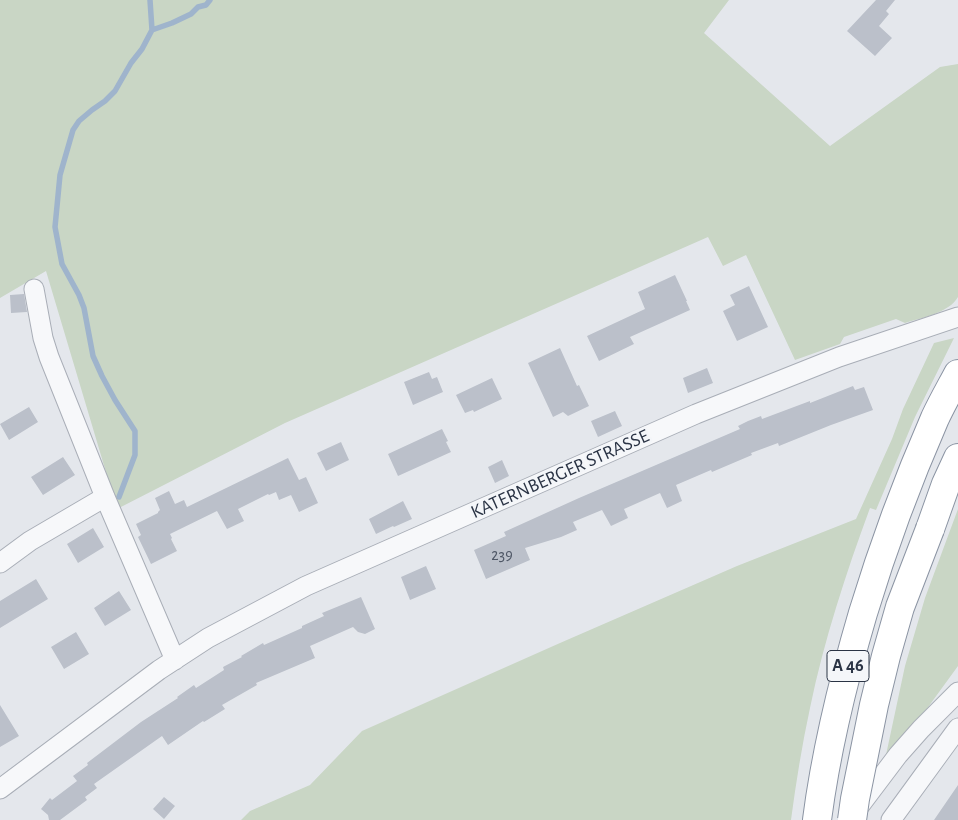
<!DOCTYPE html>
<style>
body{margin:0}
canvas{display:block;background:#e4e7ec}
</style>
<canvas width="958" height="820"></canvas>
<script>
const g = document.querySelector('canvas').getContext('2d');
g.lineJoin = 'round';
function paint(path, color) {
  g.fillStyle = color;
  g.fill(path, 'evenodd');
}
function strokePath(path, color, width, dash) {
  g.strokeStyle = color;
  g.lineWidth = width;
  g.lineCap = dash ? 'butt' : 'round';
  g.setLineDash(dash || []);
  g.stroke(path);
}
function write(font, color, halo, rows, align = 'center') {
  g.font = font + ' "Alegreya Sans",sans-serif';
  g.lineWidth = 5;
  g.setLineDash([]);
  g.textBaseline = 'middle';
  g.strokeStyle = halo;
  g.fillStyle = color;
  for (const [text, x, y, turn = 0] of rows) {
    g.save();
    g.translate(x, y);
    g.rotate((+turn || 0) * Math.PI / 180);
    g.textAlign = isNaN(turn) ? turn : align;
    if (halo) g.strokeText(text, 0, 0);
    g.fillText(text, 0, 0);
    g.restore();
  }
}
const green = new Path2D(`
 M 0,0 L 729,0 L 704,33 L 830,146 L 940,67 L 958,64 L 958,297 C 949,313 921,318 905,323 L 896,319 L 844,337 L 840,344 L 795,360 L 746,255 L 723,266 L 708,237 L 285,423 L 117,509 L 46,271 L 0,298 Z
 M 954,338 L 915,417 L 876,510 L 870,508 C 846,573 824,640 810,708 C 802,745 796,782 791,820 L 241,820 L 250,811 L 310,785 L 362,731 L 560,643 L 737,566 L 856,519 L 892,439 L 903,409 L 934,343 Z
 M 958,509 L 958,666 L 883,769 L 905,666 L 925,598 Z`);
const stream = new Path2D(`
 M 150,0 L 152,30
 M 119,497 L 135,455 L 135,431 L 115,400 L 102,376 L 93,356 L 84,308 L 79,295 L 62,264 L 55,227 L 60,175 L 73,130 L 79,121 L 92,110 L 105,101 L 115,91 L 131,63 L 142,49 L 152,30 L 172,23 L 191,14 L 198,7 L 206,5 L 210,0`);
const building = new Path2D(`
 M 876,0 L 895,0 L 886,11 L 889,14 L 879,26 L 892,38 L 875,56 L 847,31 Z
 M 675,275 L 687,301 L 686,301 L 690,310 L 630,337 L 634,344 L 599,361 L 587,336 L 645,309 L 638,292 Z
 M 749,286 L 768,327 L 737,341 L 723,311 L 735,305 L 730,295 Z
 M 24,294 L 27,312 L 11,313 L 10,295 Z
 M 560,348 L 577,386 L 579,385 L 589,406 L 568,416 L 563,412 L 553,417 L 528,363 Z
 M 707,368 L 713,383 L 688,393 L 683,378 Z
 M 429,372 L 432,379 L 437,377 L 443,392 L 413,405 L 404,382 Z
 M 492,378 L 502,399 L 474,412 L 473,410 L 465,413 L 456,395 Z
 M 853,386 L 855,390 L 864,387 L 873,410 L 831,425 L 779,446 L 778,443 L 751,453 L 752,455 L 712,472 L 711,470 L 676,485 L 682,501 L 667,508 L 660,493 L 624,509 L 628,518 L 611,526 L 602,510 L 573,522 L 577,530 L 561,537 L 525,548 L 530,560 L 486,579 L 474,550 L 506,536 L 504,532 L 579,498 L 740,429 L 738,426 L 748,421 L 761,416 L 762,419 L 810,401 L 810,403 Z
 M 29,407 L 38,422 L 9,440 L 0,424 Z
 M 615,411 L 622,426 L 598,437 L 591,421 Z
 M 442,429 L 448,441 L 446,442 L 451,452 L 398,476 L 388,454 Z
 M 341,442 L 349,460 L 326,471 L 317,453 Z
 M 63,457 L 75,475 L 43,495 L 31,477 Z
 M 288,458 L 299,480 L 306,477 L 318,503 L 299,512 L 291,495 L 279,500 L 276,492 L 269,495 L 268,494 L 238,509 L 244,521 L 227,529 L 217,511 L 170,534 L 172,538 L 171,539 L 177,551 L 151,564 L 138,537 L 141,535 L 136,524 L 158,513 L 158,512 L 160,510 L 155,498 L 169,491 L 175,504 L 184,500 L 187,507 Z
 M 502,460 L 509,476 L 495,483 L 488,467 Z
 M 403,501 L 412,519 L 394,527 L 393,526 L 376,534 L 369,519 Z
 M 93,528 L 104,547 L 78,563 L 67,544 Z
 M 426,566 L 436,589 L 410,600 L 401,577 Z
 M 36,579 L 48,599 L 0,628 L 0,601 Z
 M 119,591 L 131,610 L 105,626 L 94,608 Z
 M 361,597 L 375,629 L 365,634 L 358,632 L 353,627 L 310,646 L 315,658 L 256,683 L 257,685 L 222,705 L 225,709 L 204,722 L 203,721 L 168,745 L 162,736 L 94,784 L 97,788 L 85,797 L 87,800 L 60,820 L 49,820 L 48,815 L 41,809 L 50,798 L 52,800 L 77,781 L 73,776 L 88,765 L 87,763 L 141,722 L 178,698 L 177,697 L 194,685 L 196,688 L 224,670 L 223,667 L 242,657 L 241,656 L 263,643 L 264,645 L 302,628 L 302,626 L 324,616 L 322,613 Z
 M 76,632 L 89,654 L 64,669 L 51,647 Z
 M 0,705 L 19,736 L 0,747 Z
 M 958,785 L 958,820 L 934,820 Z
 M 164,797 L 175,806 L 164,819 L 153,809 Z`);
const minor = new Path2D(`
 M 34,289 L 43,338 L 49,357 L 105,497 L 175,660
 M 0,563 L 30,541 L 105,497
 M 0,789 L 159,670 L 208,638 L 306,586 L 696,414 L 839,357 L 958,317
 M 855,812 L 898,755 L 921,729 L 958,692
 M 891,820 L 958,728`);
const highway = new Path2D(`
 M 930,529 L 946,484 L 958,458
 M 817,820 C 826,750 843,681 863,613 C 883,547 907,482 935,418 C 942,403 950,389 958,374`);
const highwayBridge = new Path2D(`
 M 852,820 L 855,799 L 874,705 L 886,656 L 900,607 L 930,529`);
const numberNames = [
 ["239",502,555]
];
const shields = [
 [848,666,42]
];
const shieldNames = [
 ["A 46",848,666]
];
const streetNames = [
 ["KATERNBERGER STRASSE",560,474,-24]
];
paint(green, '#c9d6c5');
strokePath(stream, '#9fb4cc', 5.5);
paint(building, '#bbc0ca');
strokePath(minor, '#a9aeb7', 21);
strokePath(highway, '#8b94a3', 30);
strokePath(minor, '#f7f8fa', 19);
strokePath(highway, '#fff', 28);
strokePath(highwayBridge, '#8b94a3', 30, []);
strokePath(highwayBridge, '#fff', 28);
write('16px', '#4f5766', null, numberNames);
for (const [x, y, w] of shields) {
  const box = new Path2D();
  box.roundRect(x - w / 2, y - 15.5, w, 31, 4);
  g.fillStyle = '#f4f6f9';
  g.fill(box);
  strokePath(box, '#2b3445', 1);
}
write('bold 18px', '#2b3445', null, shieldNames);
write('19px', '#2b3445', '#f4f6f9', streetNames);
</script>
